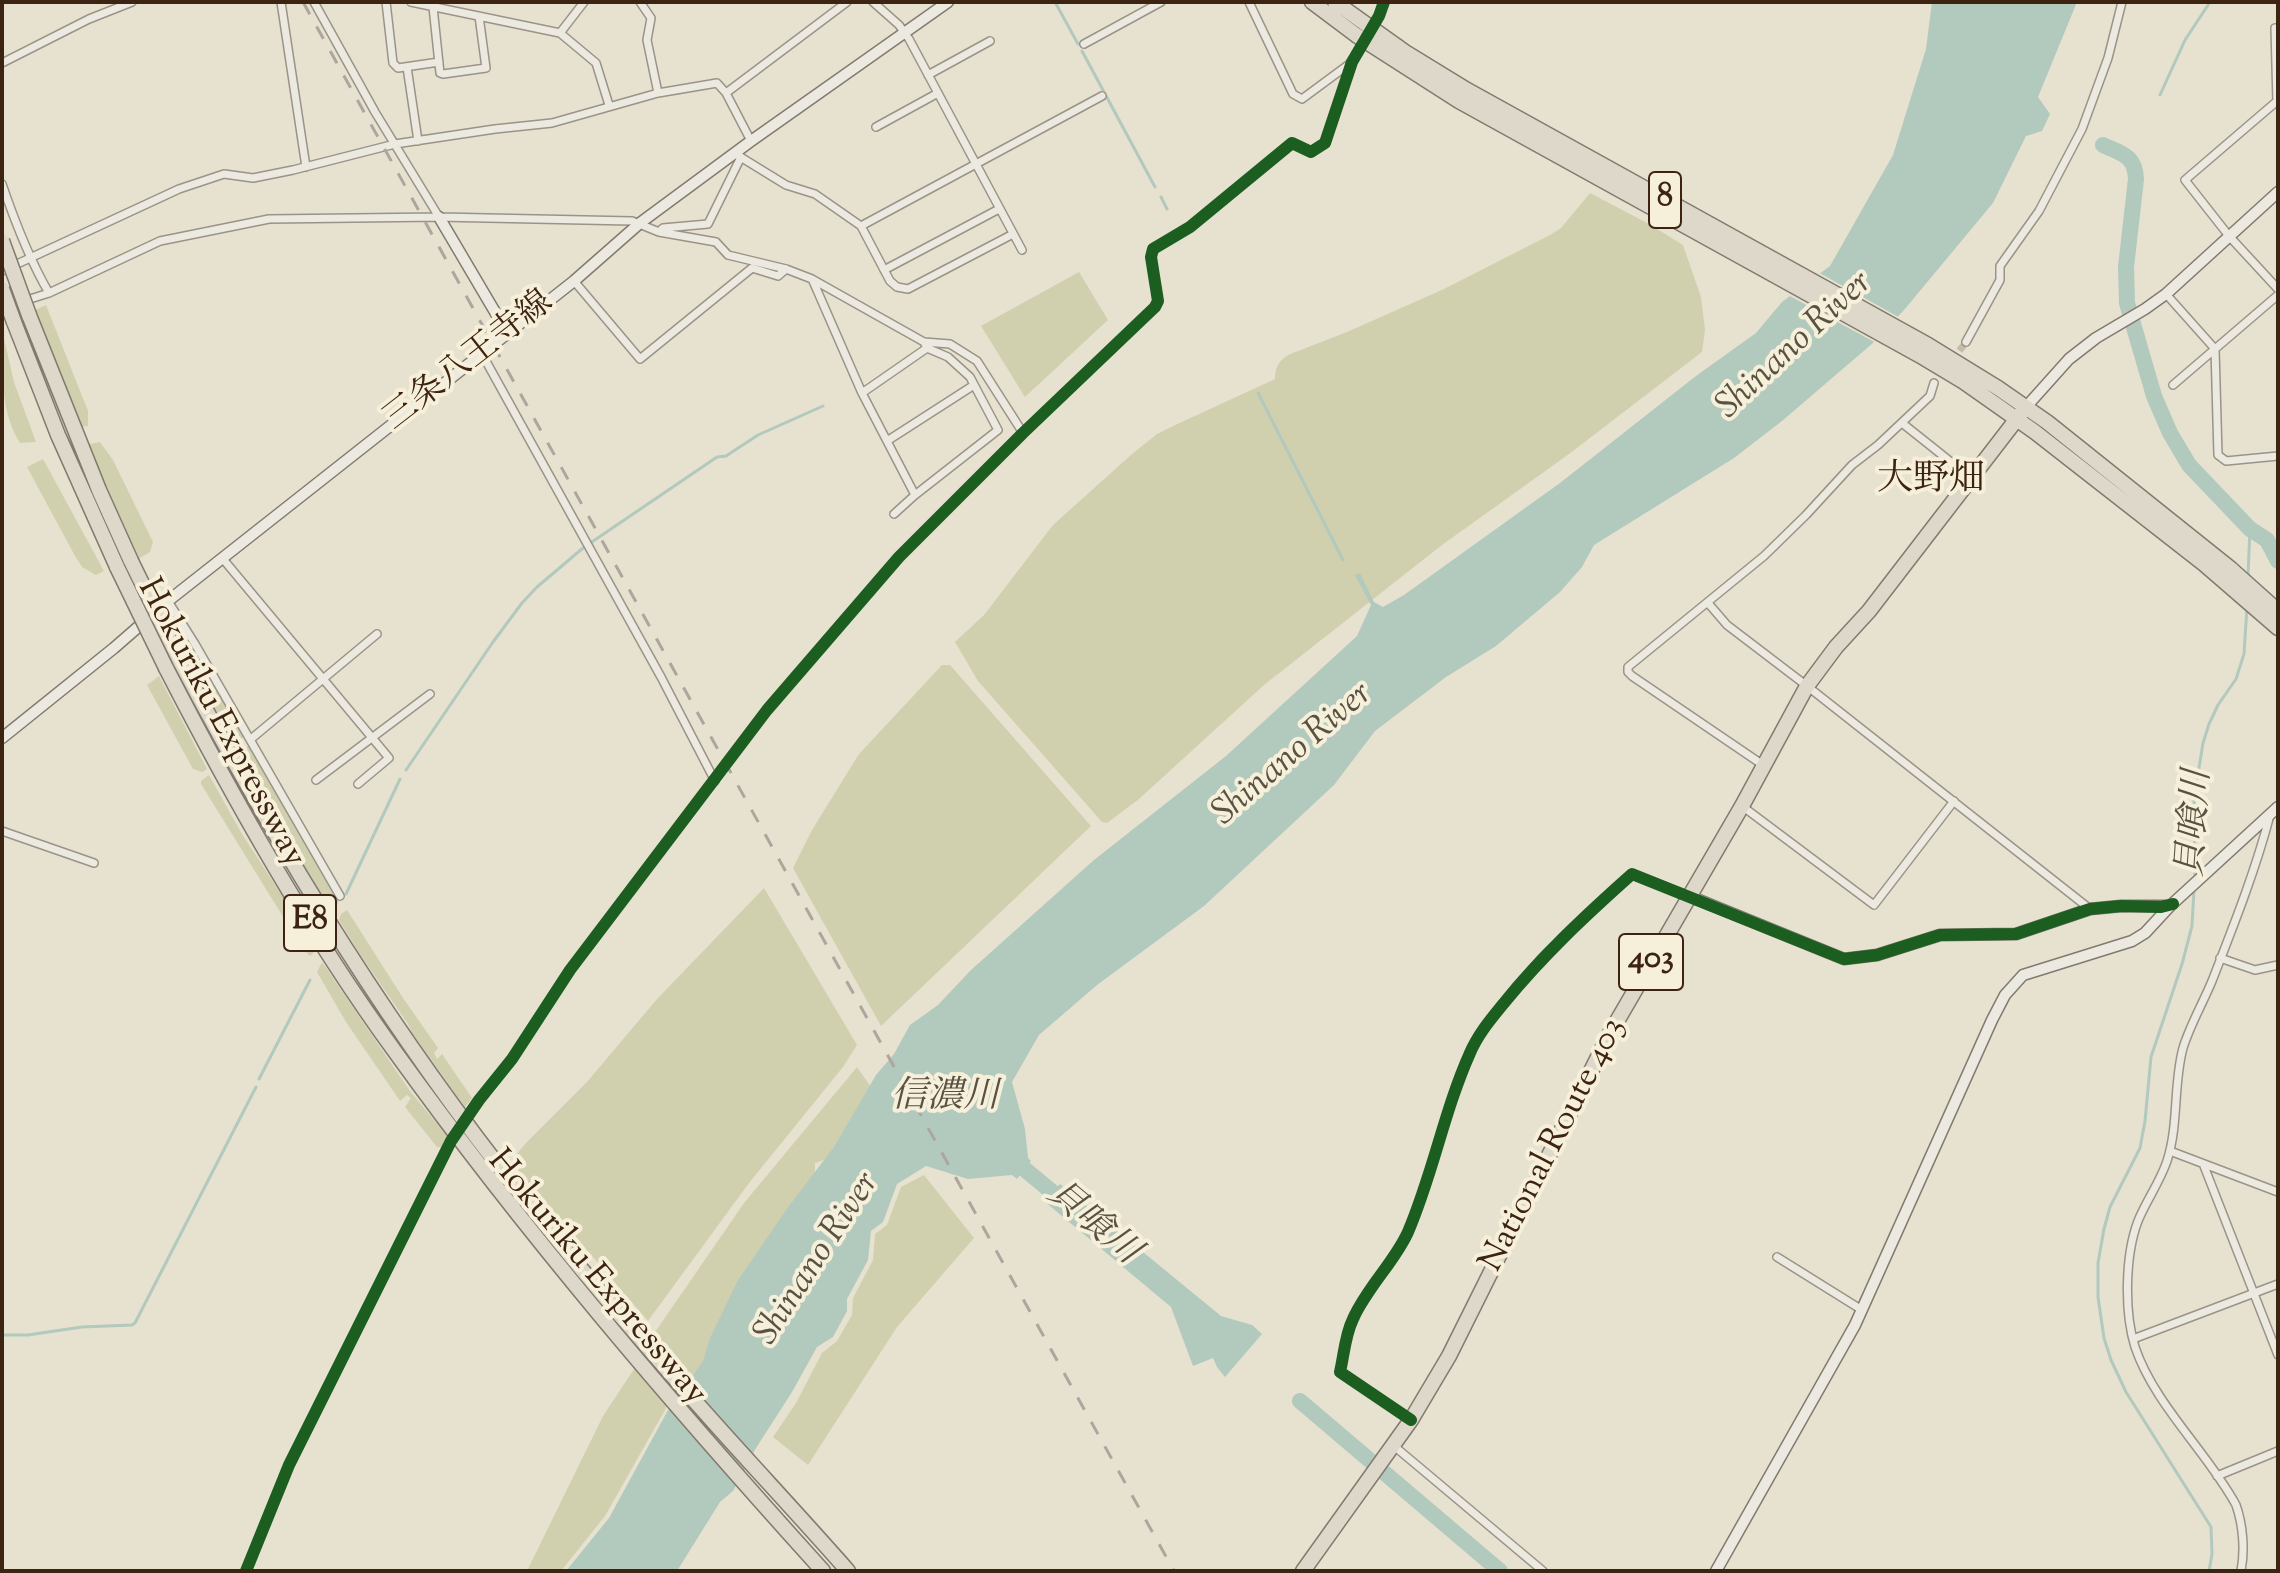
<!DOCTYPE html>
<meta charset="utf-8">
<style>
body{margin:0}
#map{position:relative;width:2280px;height:1573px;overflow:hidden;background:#e7e1d0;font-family:"Sorts Mill Goudy",serif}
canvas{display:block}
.frame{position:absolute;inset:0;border:4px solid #3d2311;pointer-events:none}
</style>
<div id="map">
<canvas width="2280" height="1573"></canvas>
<div class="frame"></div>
</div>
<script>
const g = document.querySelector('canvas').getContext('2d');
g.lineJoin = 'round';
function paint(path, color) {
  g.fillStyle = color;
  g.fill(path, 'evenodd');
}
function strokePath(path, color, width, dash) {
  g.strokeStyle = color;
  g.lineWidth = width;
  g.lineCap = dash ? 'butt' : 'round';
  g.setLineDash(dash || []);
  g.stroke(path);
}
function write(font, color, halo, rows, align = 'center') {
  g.font = font + ' "Sorts Mill Goudy","Noto Serif JP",serif';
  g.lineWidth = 8;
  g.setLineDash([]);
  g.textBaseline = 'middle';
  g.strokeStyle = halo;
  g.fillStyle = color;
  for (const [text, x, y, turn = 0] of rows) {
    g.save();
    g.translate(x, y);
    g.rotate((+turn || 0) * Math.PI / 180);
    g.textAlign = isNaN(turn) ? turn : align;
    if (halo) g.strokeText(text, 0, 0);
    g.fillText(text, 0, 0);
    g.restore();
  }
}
const green = new Path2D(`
 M 1590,193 L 1649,224 L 1683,245 L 1701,297 L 1705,330 L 1702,352 L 1569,454 L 1442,545 L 1264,685 L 1139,799 L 1107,823 L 1102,822 L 978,681 L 955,642 L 984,615 L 1053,525 L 1132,454 L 1157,434 L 1171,427 L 1275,379 C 1275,367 1278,362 1288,355 L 1347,332 L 1444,289 L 1550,235 L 1561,228 Z
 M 1079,272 L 1108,320 L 1025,397 L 981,326 Z
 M 46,305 L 88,411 L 88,426 L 80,427 L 33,311 Z
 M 2,330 L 14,382 L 36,442 L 20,443 C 0,412 2,367 2,330 Z
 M 100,442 L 113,460 L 153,542 L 150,552 L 135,561 L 86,445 Z
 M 43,459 L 104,571 L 96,575 L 82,567 L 75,556 L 27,467 Z
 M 168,612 L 173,617 L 243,733 L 243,738 L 230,743 L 164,616 Z
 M 942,665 L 950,665 L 1091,826 L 881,1026 L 793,868 L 812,830 L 859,754 Z
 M 159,676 L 207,769 L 202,772 L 193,769 L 147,685 Z
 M 248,746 L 252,748 L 334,890 L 339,900 L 332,916 L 237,754 Z
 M 209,775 L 242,834 L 317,949 L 310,956 L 303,949 L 201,784 L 201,781 Z
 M 764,888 L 857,1045 L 843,1067 L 749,1183 L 648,1321 L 513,1164 L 515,1156 L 526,1143 L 587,1082 L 657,999 Z
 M 347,910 L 403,998 L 438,1048 L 434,1053 L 437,1059 L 442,1054 L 472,1098 L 465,1107 L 412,1033 L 408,1024 L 361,956 L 339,920 L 341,914 Z
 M 322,962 L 410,1091 L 448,1137 L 443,1147 L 437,1147 L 405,1107 L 411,1098 L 407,1095 L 400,1101 L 346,1022 L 317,972 Z
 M 857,1067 L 873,1090 L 836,1156 L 815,1163 L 815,1185 L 694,1385 L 653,1335 L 744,1203 Z
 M 924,1175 L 974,1238 L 897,1327 L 808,1465 L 773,1437 L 796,1403 L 822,1353 L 837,1341 L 852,1315 L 853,1298 L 873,1260 L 875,1234 L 887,1225 L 901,1187 Z
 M 636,1366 L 668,1402 L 665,1410 L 605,1516 L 561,1571 L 527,1571 L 603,1416 Z`);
const water = new Path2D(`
 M 1932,2 L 2077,2 L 2038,97 L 2050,114 L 2042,131 L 2026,136 L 1993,203 L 1904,310 L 1873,343 L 1782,421 L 1734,458 L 1594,545 L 1582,567 L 1560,592 L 1496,646 L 1446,677 L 1375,731 L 1334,785 L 1204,906 L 1097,985 L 1039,1035 L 1012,1082 L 1025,1129 L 1028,1158 L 1031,1161 L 1017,1179 L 1012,1175 L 968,1179 L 926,1166 L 897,1184 L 883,1222 L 871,1231 L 868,1260 L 847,1299 L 847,1311 L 833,1337 L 817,1347 L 792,1392 L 756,1448 L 733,1491 L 720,1502 L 677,1571 L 566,1571 L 609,1518 L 667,1412 L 703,1361 L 710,1338 L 738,1280 L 789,1206 L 834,1147 L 876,1075 L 894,1054 L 910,1025 L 938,1005 L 971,970 L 1094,860 L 1226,756 L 1357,636 L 1371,605 L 1355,575 L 1360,573 L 1374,602 L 1383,607 L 1404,595 L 1560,483 L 1696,376 L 1756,333 L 1782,302 L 1830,266 L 1893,155 L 1926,49 Z
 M 1060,1184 L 1221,1316 L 1252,1325 L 1262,1334 L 1225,1377 L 1217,1367 L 1213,1358 L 1193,1366 L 1171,1307 L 1044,1201 Z`);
const pier = new Path2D(`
 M 1816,271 L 1902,319 L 1878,344 L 1786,294 Z`);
const stream = new Path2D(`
 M 1055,2 L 1078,44
 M 1082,51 L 1155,187
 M 2160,95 L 2185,40 L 2210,2
 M 1161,197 L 1167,209
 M 1258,393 L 1343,560
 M 2248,576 L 2250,529
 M 406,770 L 493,642 L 522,603 L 537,587 L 583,548 L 717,457 L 726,456 L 758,435 L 823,406
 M 2195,877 L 2194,799 L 2203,743 L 2209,724 L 2218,705 L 2236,679 L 2244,654 L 2247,607
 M 2194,889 L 2192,926 L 2182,964 L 2151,1057 L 2145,1121 L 2140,1148 L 2110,1207 L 2104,1229 L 2098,1263 L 2098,1297 L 2104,1338 L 2111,1360 L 2126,1392 L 2211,1527 L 2212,1554 L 2209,1571
 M 346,894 L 400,779
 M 259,1079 L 310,980
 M 2,1335 L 28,1335 L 82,1327 L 132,1325 L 135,1323 L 256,1087`);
const river = new Path2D(`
 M 2103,145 C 2122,154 2135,155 2136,179 L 2126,267 L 2127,303 L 2154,396 L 2170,433 L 2189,465 L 2250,529 L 2267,540 L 2278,561
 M 1010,1157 L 1069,1206
 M 1300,1401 L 1500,1571`);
const streetTunnel = new Path2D(`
 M 1953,359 L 1966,342`);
const street = new Path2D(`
 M 281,2 L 306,167
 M 314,2 L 375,112 L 439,217
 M 386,2 L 393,63 L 398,68 L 439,62
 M 411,2 L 560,33 L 596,63 L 609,105
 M 640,2 L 651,18 L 647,40 L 658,93
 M 873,2 L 899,25 L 909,39 L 1022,250
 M 1249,2 L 1293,94 L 1302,99 L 1352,62
 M 433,7 L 440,73 L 443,74 L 486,68 L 479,16
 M 1379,16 L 1384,2
 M 560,33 L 584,2
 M 1084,44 L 1161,2
 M 2,63 L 89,19 L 132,2
 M 407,67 L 418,141
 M 928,75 L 990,41
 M 726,93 L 847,2
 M 2276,102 L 2185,180 L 2229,236 L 2278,289
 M 2277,103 L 2275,28 L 2278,28
 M 876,127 L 938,93
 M 734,153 L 786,185 L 815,194 L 861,226 L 1102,96
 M 2,184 C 15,222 29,259 49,293
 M 861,226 L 890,281 L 897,287 L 908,289 L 1013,234
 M 661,230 L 663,228 L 708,224 L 741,157
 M 884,270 L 999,209
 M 2,271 L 179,189 L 224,174 L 253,178 L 293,170 L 395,144 L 495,129 L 552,123 L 658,93 L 717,83 L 726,93 L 751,141
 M 574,281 L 640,359 L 752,268 L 778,276 L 786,269
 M 813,281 L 862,393 L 915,495
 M 2166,294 L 2215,349 L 2218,455 L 2226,461 L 2278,456
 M 8,306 L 49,293 L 160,241 L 269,219 L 439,217 L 632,221 L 659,232 L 716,242 L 728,255 L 786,269 L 812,279 L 924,342 L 950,344 L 977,361 L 1023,433
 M 1966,342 L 2000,280 L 2000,266 L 2039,211 L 2082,129 L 2108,58 L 2122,2
 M 482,354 L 661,677 L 715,781
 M 2173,385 L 2278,295
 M 862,393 L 927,348
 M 1902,423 L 1971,478
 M 887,441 L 974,385
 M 894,514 L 915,495 L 998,430 L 970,377 L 948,357 L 927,348 L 924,342
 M 223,559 L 389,758 L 358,784
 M 168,601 L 195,644 L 340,896
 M 1708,603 L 1727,625 L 1807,686 L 2090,909
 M 251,739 L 377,634
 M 1763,765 L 1632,676 L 1628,672 L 1628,667 L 1764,556 L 1806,515 L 1852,465 L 1878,445 L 1930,396 L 1934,383
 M 316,780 L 430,694
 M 1742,806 L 1874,905 L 1954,801
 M 2,831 L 94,863
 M 2220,958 L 2255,970 L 2278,965
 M 470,1113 L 512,1059 L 570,970 L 767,710 L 899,557 L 1023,433 L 1155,307 L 1158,301 L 1151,257 L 1153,249 L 1190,227 L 1292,143 L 1311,152 L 1325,143 L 1352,62 L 1357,54
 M 2170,1151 L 2278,1192
 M 2204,1166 L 2278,1355
 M 1777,1257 L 1862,1310
 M 2133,1339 L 2278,1284
 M 1411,1420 L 1340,1372 L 1349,1327 L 1354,1316 L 1406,1237 L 1417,1210 L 1460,1076 L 1471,1050 L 1484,1028 L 1541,959 L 1632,874 L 1689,896
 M 1394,1446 L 1543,1571
 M 2217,1476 L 2278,1451
 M 246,1571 L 289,1465 L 451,1141
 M 2241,1571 C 2245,1550 2243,1525 2236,1505 C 2208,1453 2154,1404 2135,1347 C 2124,1312 2125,1255 2138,1221 C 2146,1201 2160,1182 2167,1161 C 2179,1124 2173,1085 2183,1048 C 2190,1025 2203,1003 2212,981 C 2233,927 2255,872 2270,815`);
const secondary = new Path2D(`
 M 439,217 L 508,334
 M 2026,407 L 2069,359 L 2096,338 L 2145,309 L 2166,294 L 2278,192
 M 2,738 L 114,648 L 168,601 L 574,281 L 640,223 L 751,141 L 948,2
 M 1689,896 L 1844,959 L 1877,955 L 1940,935 L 2016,934 L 2090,909 L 2121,906 L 2170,906
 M 1716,1571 L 1855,1325 L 1992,1020 L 2005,995 L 2023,975 L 2132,941 L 2145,933 L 2170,906 L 2278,807`);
const highway = new Path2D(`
 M 1312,2 L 1356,35 L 1459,101 L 1919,355 L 1964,382 L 2035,432 L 2204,564 L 2278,628
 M 1335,2 L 1405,52 L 1467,90 L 1928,345 L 1998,388 L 2047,422 L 2231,569 L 2278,611
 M 29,315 L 99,490 L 131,561
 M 14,322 L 58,435 L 117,567
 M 180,661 C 278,849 390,1030 522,1196 C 585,1275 650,1352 718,1427 C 761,1475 805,1522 848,1571
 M 166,668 C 234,800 308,932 396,1053 C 527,1235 673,1405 823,1571
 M 1303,1571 L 1411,1420 L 1449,1356 L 1609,1035 L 1742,806 L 1807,686 L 1836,647 L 1869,611 L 2026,407`);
const rail = new Path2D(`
 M 303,2 L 1174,1571`);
const highwayBridge = new Path2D(`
 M 2,241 L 29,315
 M 2,289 L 14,322
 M 131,561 L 180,661
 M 117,567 L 166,668`);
const cycleway = new Path2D(`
 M 1411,1420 L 1340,1372 C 1344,1355 1345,1335 1353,1319 C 1367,1287 1394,1263 1408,1232 C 1433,1174 1444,1111 1470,1053 C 1478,1034 1491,1019 1504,1003 C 1542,956 1587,914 1632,874 L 1844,959 L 1877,955 L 1940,935 L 2016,934 L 2090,909 L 2121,906 L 2161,907 L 2173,904
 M 246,1571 L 289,1465 L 451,1141 L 479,1100 L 512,1059 L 570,970 L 767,710 L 899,557 L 1023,433 L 1155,307 L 1158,301 L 1151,257 L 1153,249 L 1190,227 L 1292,143 L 1311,152 L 1325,143 L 1352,62 L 1379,16 L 1384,2`);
const shields = [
 [1665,200,32],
 [310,923,52],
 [1651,962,64]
];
const shieldNames = [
 ["8",1665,200],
 ["E8",310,923],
 ["403",1651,962]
];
const streetNames = [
 ["三条八王寺線",470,363,-38],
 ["Hokuriku Expressway",219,724,62],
 ["National Route 403",1555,1146,-63],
 ["Hokuriku Expressway",595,1279,50]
];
const waterNames = [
 ["Shinano River",1796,347,-43],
 ["Shinano River",1294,756,-41],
 ["貝喰川",2198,824,-86],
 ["信濃川",945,1100],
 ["貝喰川",1091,1225,40],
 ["Shinano River",819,1260,-57]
];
const neighbourhoodNames = [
 ["大野畑",1931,483]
];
paint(green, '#d1d0ae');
paint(water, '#b2c9be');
paint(pier, '#e7e1d0');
strokePath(stream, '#b2c9be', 3);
strokePath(river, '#b2c9be', 16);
strokePath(streetTunnel, '#c5bbaa', 7, [7, 3.5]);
strokePath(street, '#9b9387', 10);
strokePath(secondary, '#827a6f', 13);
strokePath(highway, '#827a6f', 17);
strokePath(street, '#ece9e0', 7);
strokePath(secondary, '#ece9e0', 10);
strokePath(highway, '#ded8cb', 14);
strokePath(rail, '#aca69e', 3, [14, 14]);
strokePath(highwayBridge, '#827a6f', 17, []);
strokePath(highwayBridge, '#ded8cb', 14);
strokePath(cycleway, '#1b5e20', 12);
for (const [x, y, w] of shields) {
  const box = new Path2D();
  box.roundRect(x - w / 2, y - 28, w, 56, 6);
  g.fillStyle = '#f6efda';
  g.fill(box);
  strokePath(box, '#3d2311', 2);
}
write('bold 32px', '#3d2311', null, shieldNames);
write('34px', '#3d2311', '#f6efda', streetNames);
write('italic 36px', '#595243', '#f6efda', waterNames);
write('36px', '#3d2311', '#f6efda', neighbourhoodNames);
</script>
